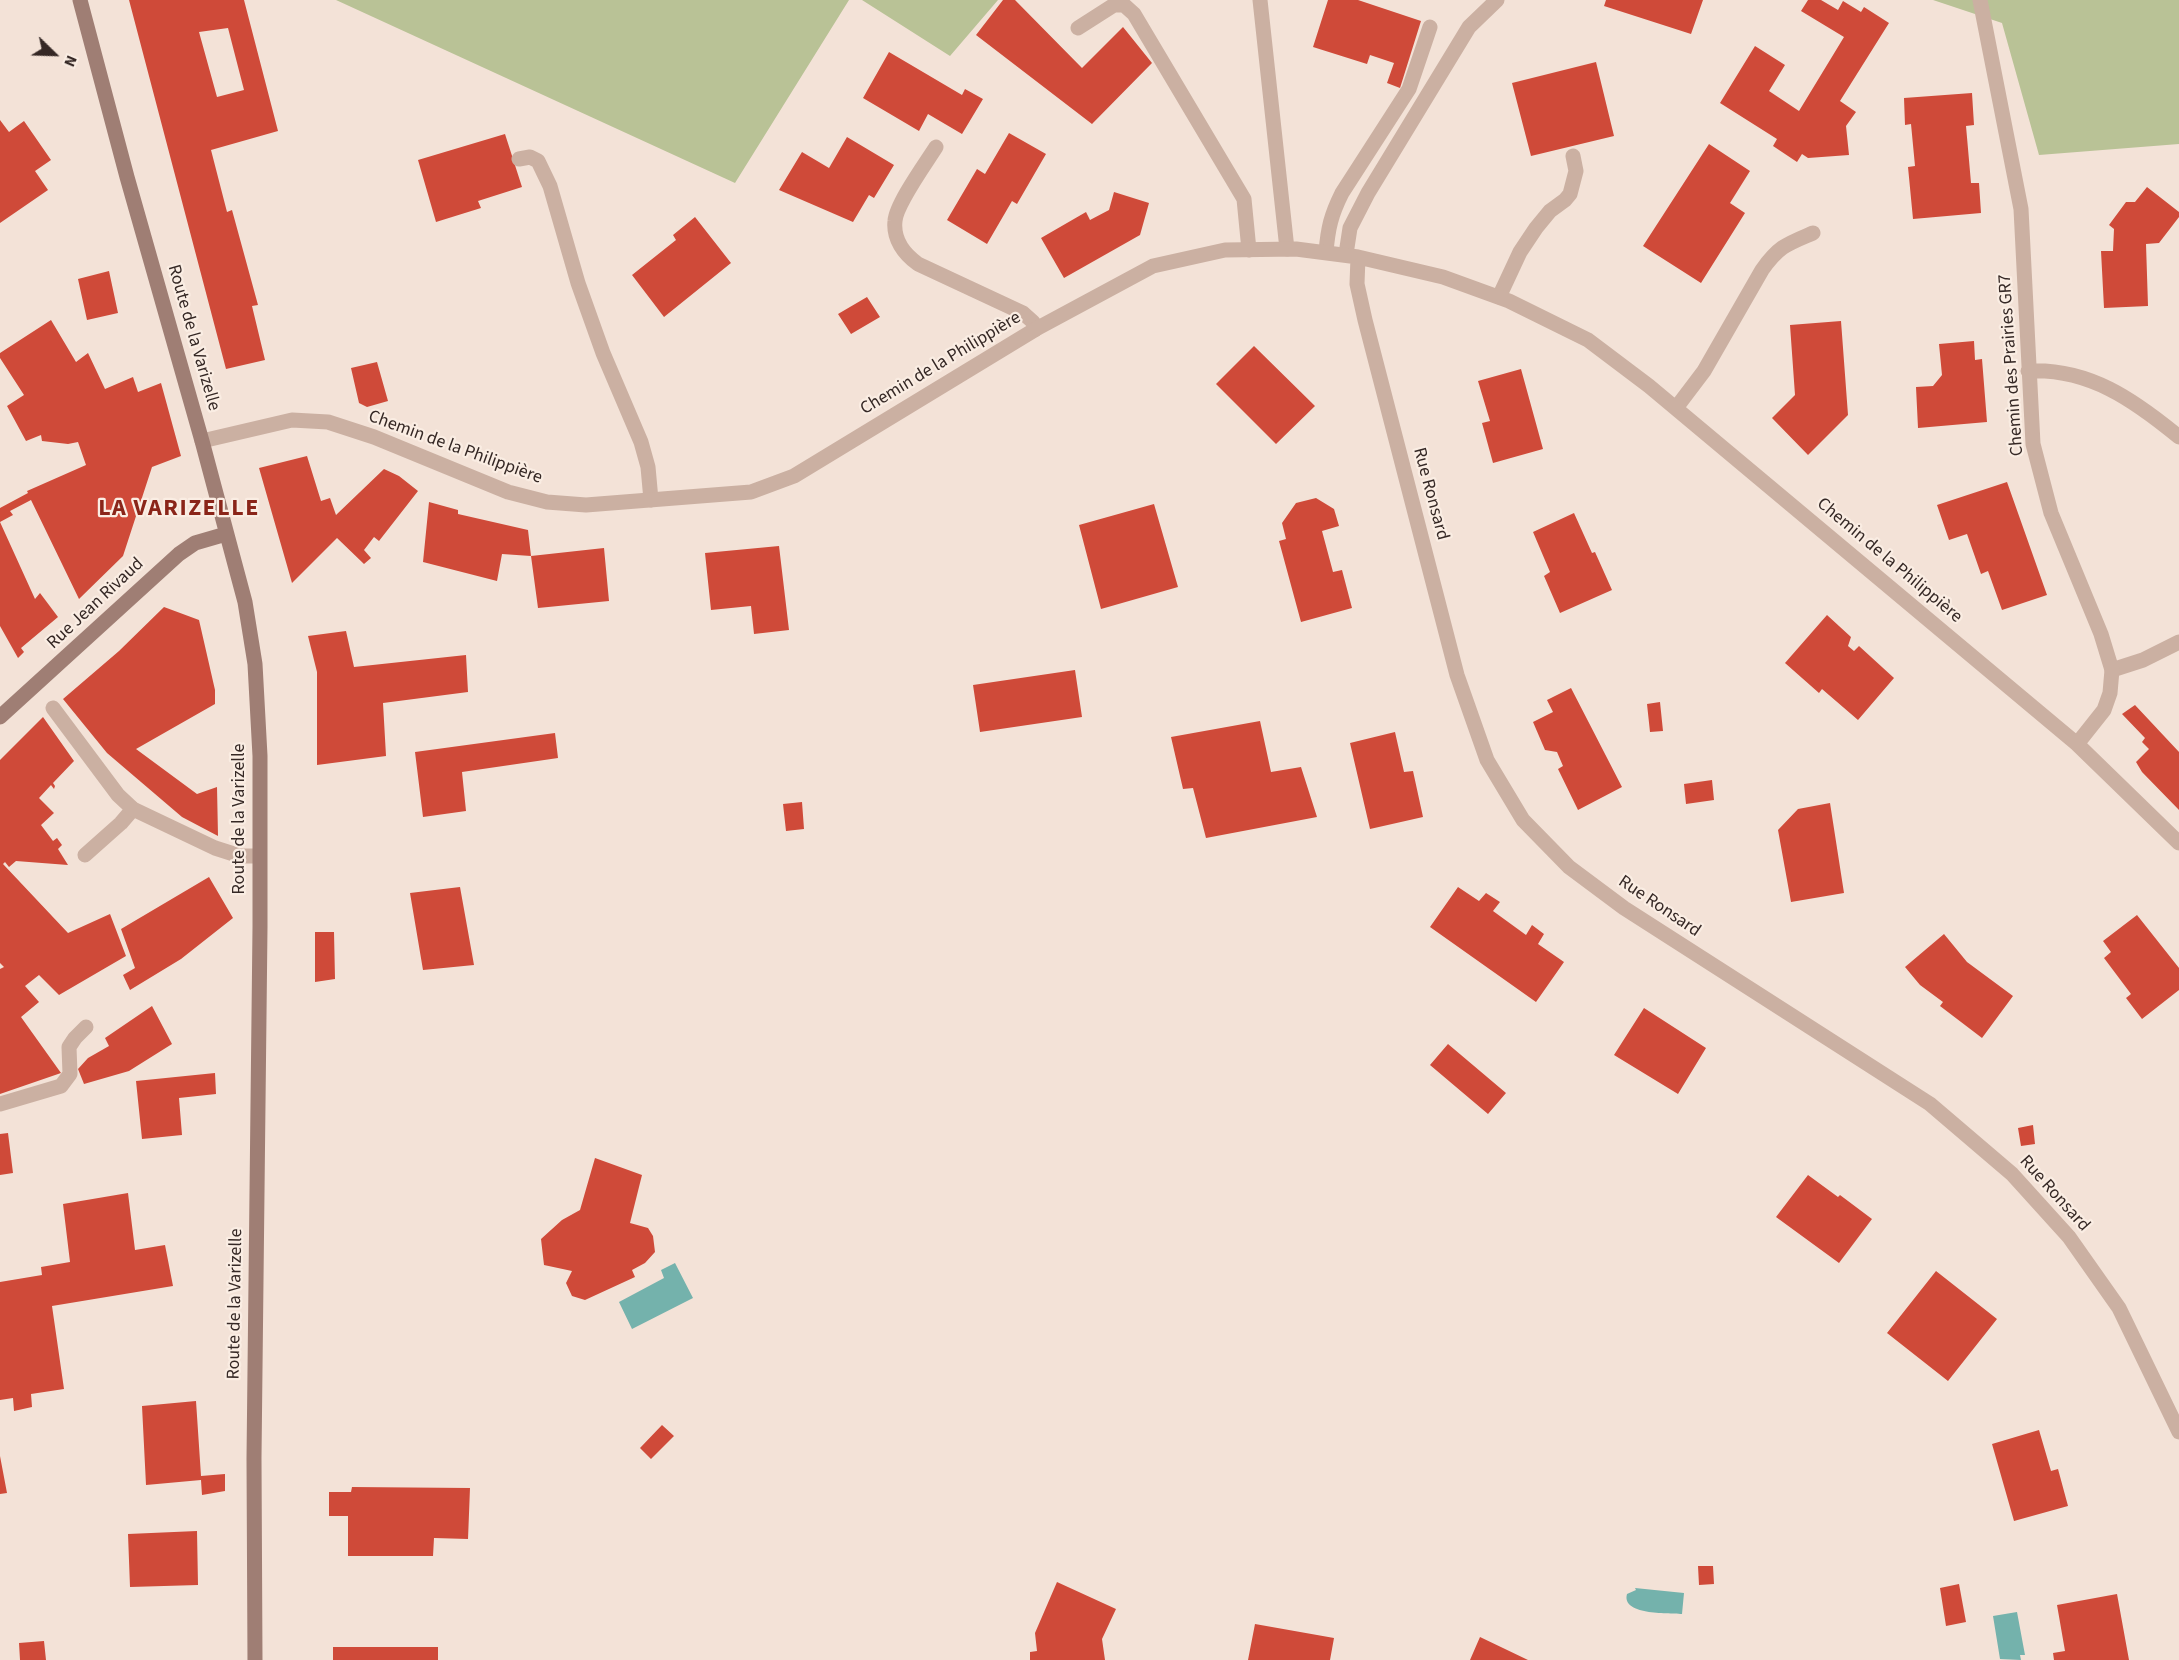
<!DOCTYPE html>
<meta charset="utf-8">
<style>
body{margin:0}
#map{position:relative;width:2179px;height:1660px;overflow:hidden;background:#f3e2d7;font-family:"Source Sans 3",sans-serif}
canvas{display:block}
.north{position:absolute;left:24px;top:24px;width:60px;height:60px;-webkit-text-stroke:4px #faede3;paint-order:stroke;rotate:113deg;font-size:16px;font-weight:700;line-height:24px;text-align:center;color:#352825}
.north::after{content:'';display:block;margin:auto;width:21px;height:27px;background:#352825;clip-path:polygon(50% 0,100% 100%,50% 72%,0 100%)}
</style>
<div id="map">
<canvas width="2179" height="1660"></canvas>
<div class="north">N</div>
</div>
<script>
const g = document.querySelector('canvas').getContext('2d');
g.lineJoin = 'round';
function paint(path, color) {
  g.fillStyle = color;
  g.fill(path, 'evenodd');
}
function strokePath(path, color, width, dash) {
  g.strokeStyle = color;
  g.lineWidth = width;
  g.lineCap = dash ? 'butt' : 'round';
  g.setLineDash(dash || []);
  g.stroke(path);
}
function write(font, color, halo, rows, align = 'center') {
  g.font = font + ' "Source Sans 3",sans-serif';
  g.lineWidth = 4.5;
  g.setLineDash([]);
  g.textBaseline = 'middle';
  g.strokeStyle = halo;
  g.fillStyle = color;
  for (const [text, x, y, turn = 0] of rows) {
    g.save();
    g.translate(x, y);
    g.rotate((+turn || 0) * Math.PI / 180);
    g.textAlign = isNaN(turn) ? turn : align;
    if (halo) g.strokeText(text, 0, 0);
    g.fillText(text, 0, 0);
    g.restore();
  }
}
const green = new Path2D(`
 M 336,0 L 849,0 L 735,183 Z
 M 862,0 L 998,0 L 950,56 Z
 M 1933,0 L 2179,0 L 2179,144 L 2039,155 L 2002,23 Z`);
const water = new Path2D(`
 M 675,1263 L 693,1298 L 632,1329 L 619,1302 L 664,1278 L 661,1270 Z
 M 1635,1588 L 1684,1593 L 1682,1614 C 1667,1613 1621,1615 1627,1594 L 1636,1590 Z
 M 2017,1612 L 2025,1655 L 2020,1655 L 2021,1660 L 2000,1659 L 1993,1616 Z`);
const building = new Path2D(`
 M 129,0 L 244,0 L 278,131 L 211,150 L 227,212 L 232,210 L 258,305 L 252,306 L 265,360 L 226,369 ZM 228,28 L 244,90 L 217,97 L 199,32 Z
 M 1003,0 L 1015,0 L 1082,68 L 1123,27 L 1152,63 L 1092,124 L 976,35 Z
 M 1328,0 L 1358,0 L 1421,21 L 1400,88 L 1387,83 L 1394,63 L 1370,55 L 1367,64 L 1313,47 Z
 M 1606,0 L 1703,0 L 1691,34 L 1604,6 Z
 M 1808,0 L 1821,0 L 1838,10 L 1843,1 L 1861,12 L 1864,7 L 1889,23 L 1840,101 L 1856,112 L 1846,126 L 1849,155 L 1808,158 L 1802,154 L 1797,162 L 1773,146 L 1777,139 L 1720,103 L 1755,46 L 1785,65 L 1769,91 L 1799,111 L 1844,37 L 1801,11 Z
 M 889,52 L 962,95 L 965,89 L 983,99 L 962,134 L 928,114 L 919,131 L 863,98 Z
 M 1596,62 L 1614,136 L 1531,156 L 1512,83 Z
 M 1972,93 L 1974,125 L 1966,126 L 1971,183 L 1979,183 L 1981,213 L 1913,219 L 1908,167 L 1915,166 L 1911,124 L 1905,125 L 1904,98 Z
 M 0,120 L 9,132 L 24,121 L 51,160 L 35,171 L 48,190 L 0,223 Z
 M 1009,133 L 1046,154 L 1017,204 L 1012,201 L 987,244 L 947,220 L 977,169 L 985,174 Z
 M 505,134 L 522,187 L 478,201 L 481,208 L 436,222 L 418,160 Z
 M 847,137 L 894,165 L 874,198 L 869,195 L 853,222 L 779,190 L 802,152 L 829,168 Z
 M 1709,144 L 1750,171 L 1730,203 L 1745,213 L 1701,283 L 1643,246 Z
 M 2147,187 L 2179,212 L 2179,217 L 2159,243 L 2146,244 L 2148,306 L 2104,308 L 2101,251 L 2113,251 L 2114,229 L 2109,225 L 2126,202 L 2135,202 Z
 M 1114,192 L 1149,203 L 1140,235 L 1064,278 L 1041,238 L 1086,212 L 1090,220 L 1109,210 Z
 M 695,217 L 731,263 L 664,317 L 632,275 L 676,240 L 673,235 Z
 M 109,271 L 118,313 L 87,320 L 78,279 Z
 M 867,297 L 880,317 L 851,334 L 838,314 Z
 M 51,320 L 76,362 L 88,353 L 105,389 L 133,377 L 138,392 L 161,383 L 181,456 L 152,467 L 123,556 L 79,599 L 31,500 L 10,511 L 13,515 L 0,522 L 35,599 L 40,593 L 58,617 L 21,648 L 24,652 L 18,658 L 0,626 L 0,508 L 28,493 L 27,491 L 86,465 L 78,442 L 68,444 L 42,441 L 41,435 L 26,441 L 7,406 L 24,395 L 0,358 L 0,353 Z
 M 1841,321 L 1848,415 L 1808,455 L 1772,418 L 1795,395 L 1790,325 Z
 M 1974,341 L 1975,360 L 1982,359 L 1987,422 L 1918,428 L 1916,387 L 1933,386 L 1942,375 L 1939,344 Z
 M 1254,346 L 1315,406 L 1276,444 L 1216,384 Z
 M 377,362 L 388,401 L 367,407 L 359,403 L 351,368 Z
 M 1521,369 L 1543,449 L 1493,463 L 1482,423 L 1490,421 L 1478,381 Z
 M 307,456 L 321,501 L 330,498 L 336,515 L 384,469 L 399,476 L 418,491 L 379,541 L 374,537 L 364,550 L 371,558 L 364,564 L 337,538 L 292,583 L 259,468 Z
 M 2007,482 L 2047,595 L 2002,610 L 1988,571 L 1981,574 L 1967,534 L 1949,540 L 1937,505 Z
 M 1316,498 L 1334,509 L 1339,526 L 1322,531 L 1333,572 L 1342,570 L 1352,608 L 1301,622 L 1279,541 L 1286,539 L 1282,523 L 1296,503 Z
 M 429,502 L 458,510 L 458,514 L 528,530 L 531,556 L 502,554 L 497,581 L 423,562 Z
 M 1154,504 L 1178,587 L 1101,609 L 1079,525 Z
 M 1574,513 L 1592,553 L 1595,552 L 1612,590 L 1560,613 L 1544,576 L 1550,572 L 1533,532 Z
 M 779,546 L 789,630 L 754,634 L 751,606 L 711,610 L 705,553 Z
 M 604,548 L 609,601 L 538,608 L 531,556 Z
 M 164,607 L 199,620 L 215,690 L 215,704 L 136,749 L 197,794 L 217,787 L 218,836 L 182,817 L 107,753 L 63,699 L 119,651 Z
 M 1827,615 L 1851,637 L 1848,646 L 1854,651 L 1859,646 L 1894,678 L 1858,720 L 1822,689 L 1819,693 L 1785,663 Z
 M 346,631 L 354,667 L 466,655 L 468,692 L 383,703 L 386,756 L 317,765 L 317,672 L 308,636 Z
 M 1075,670 L 1082,717 L 980,732 L 973,685 Z
 M 1571,688 L 1622,787 L 1578,810 L 1558,769 L 1563,766 L 1557,752 L 1545,750 L 1533,722 L 1553,712 L 1547,700 Z
 M 1660,702 L 1663,731 L 1650,732 L 1647,704 Z
 M 2135,705 L 2179,752 L 2179,810 L 2142,772 L 2136,762 L 2149,749 L 2142,742 L 2145,738 L 2122,714 Z
 M 43,717 L 74,761 L 53,783 L 55,786 L 54,789 L 51,785 L 39,798 L 54,813 L 41,825 L 53,841 L 57,838 L 62,845 L 58,849 L 68,865 L 16,861 L 9,867 L 5,862 L 3,864 L 68,933 L 110,914 L 126,956 L 59,995 L 39,975 L 25,986 L 39,1002 L 21,1017 L 61,1073 L 0,1094 L 0,969 L 4,967 L 0,963 L 0,760 Z
 M 1260,721 L 1271,772 L 1301,767 L 1317,817 L 1206,838 L 1193,788 L 1183,789 L 1171,737 Z
 M 1395,732 L 1404,772 L 1413,771 L 1423,817 L 1370,829 L 1350,743 Z
 M 555,733 L 558,758 L 462,772 L 466,811 L 423,817 L 415,752 Z
 M 1712,780 L 1714,800 L 1686,804 L 1684,784 Z
 M 802,802 L 804,829 L 786,831 L 783,804 Z
 M 1830,803 L 1844,893 L 1791,902 L 1778,830 L 1798,809 Z
 M 209,877 L 233,918 L 181,959 L 130,990 L 123,975 L 135,968 L 121,929 Z
 M 460,887 L 474,965 L 423,970 L 410,893 Z
 M 1458,887 L 1479,901 L 1486,893 L 1500,902 L 1493,911 L 1526,935 L 1532,925 L 1544,934 L 1538,944 L 1564,962 L 1536,1002 L 1430,927 Z
 M 2137,915 L 2179,968 L 2179,990 L 2142,1019 L 2126,998 L 2131,994 L 2104,958 L 2111,952 L 2103,941 Z
 M 315,932 L 334,932 L 335,979 L 315,982 Z
 M 1944,934 L 1967,962 L 2013,996 L 1982,1038 L 1940,1006 L 1943,1002 L 1920,985 L 1905,967 Z
 M 152,1006 L 172,1044 L 129,1071 L 84,1084 L 78,1069 L 88,1058 L 109,1046 L 105,1038 Z
 M 1644,1008 L 1706,1048 L 1678,1094 L 1614,1055 Z
 M 1448,1044 L 1506,1093 L 1488,1114 L 1430,1065 Z
 M 215,1073 L 216,1094 L 179,1098 L 182,1135 L 142,1139 L 136,1081 Z
 M 2033,1125 L 2035,1144 L 2021,1146 L 2018,1128 Z
 M 8,1133 L 13,1173 L 0,1175 L 0,1134 Z
 M 595,1158 L 642,1175 L 630,1223 L 648,1228 L 653,1236 L 655,1252 L 645,1263 L 632,1270 L 635,1277 L 585,1300 L 572,1296 L 566,1283 L 572,1271 L 544,1265 L 541,1239 L 562,1220 L 580,1210 Z
 M 1808,1175 L 1838,1197 L 1840,1195 L 1872,1219 L 1839,1263 L 1776,1217 Z
 M 128,1193 L 135,1250 L 165,1245 L 173,1286 L 52,1306 L 64,1389 L 31,1394 L 32,1407 L 14,1411 L 13,1398 L 0,1400 L 0,1282 L 42,1275 L 41,1267 L 70,1262 L 63,1204 Z
 M 1936,1271 L 1997,1319 L 1948,1381 L 1887,1333 Z
 M 196,1401 L 201,1476 L 225,1474 L 225,1491 L 202,1495 L 201,1480 L 146,1485 L 142,1406 Z
 M 662,1425 L 674,1436 L 651,1459 L 640,1448 Z
 M 2039,1430 L 2051,1471 L 2058,1469 L 2068,1506 L 2014,1521 L 1992,1444 Z
 M 0,1456 L 7,1493 L 0,1494 Z
 M 352,1487 L 470,1488 L 468,1539 L 434,1538 L 433,1556 L 348,1556 L 348,1516 L 329,1516 L 329,1492 L 351,1492 Z
 M 197,1531 L 198,1585 L 130,1587 L 128,1534 Z
 M 1698,1566 L 1713,1566 L 1714,1584 L 1699,1585 Z
 M 1057,1582 L 1116,1609 L 1102,1639 L 1105,1660 L 1030,1660 L 1030,1652 L 1037,1651 L 1035,1633 Z
 M 1959,1584 L 1966,1622 L 1946,1626 L 1940,1588 Z
 M 2117,1594 L 2129,1660 L 2054,1660 L 2053,1653 L 2065,1651 L 2057,1605 Z
 M 1255,1624 L 1334,1638 L 1330,1660 L 1248,1660 Z
 M 1480,1637 L 1528,1660 L 1470,1660 Z
 M 44,1641 L 46,1660 L 20,1660 L 19,1643 Z
 M 333,1647 L 438,1647 L 438,1660 L 333,1660 Z`);
const lane = new Path2D(`
 M 1260,0 L 1287,249
 M 1078,28 L 1114,5 L 1124,5 L 1134,14 L 1244,199 L 1249,250
 M 936,147 C 926,163 896,204 895,221 C 893,239 904,254 918,264 L 1023,313 L 1033,322 L 1036,329
 M 519,159 L 530,157 L 538,161 L 550,186 L 578,283 L 603,353 L 641,442 L 648,467 L 651,500
 M 1326,252 C 1328,228 1331,215 1342,193 L 1409,89 L 1430,27
 M 1346,254 L 1350,228 L 1368,193 L 1469,27 L 1497,0
 M 1499,297 L 1520,252 L 1536,228 L 1550,211 L 1565,200 L 1570,194 L 1576,171 L 1573,156
 M 2112,670 L 2143,660 L 2179,642
 M 85,855 L 121,823 L 133,809`);
const street = new Path2D(`
 M 1980,0 L 2021,209 L 2033,444 L 2051,513 L 2101,634 L 2112,670 L 2110,693 L 2104,710 L 2077,744
 M 1358,257 L 1357,284 L 1365,320 L 1457,675 L 1487,760 L 1523,820 L 1569,867 L 1624,908 L 1930,1104 L 2012,1174 L 2069,1237 L 2119,1308 L 2179,1432
 M 2028,371 C 2089,368 2134,400 2179,437
 M 1676,408 L 1704,371 L 1762,270 C 1779,246 1787,244 1813,233
 M 202,441 L 292,420 L 328,422 L 374,437 L 508,492 L 547,502 L 586,505 L 751,492 L 794,476 L 1036,329 L 1153,266 L 1225,250 L 1296,249 L 1358,257 L 1443,277 L 1509,301 L 1588,340 L 1649,386 L 2077,744 L 2179,843
 M 53,708 L 118,795 L 133,809 L 215,848 L 240,856 L 259,856
 M 0,1104 L 61,1086 L 70,1074 L 69,1047 L 75,1038 L 86,1027`);
const secondary = new Path2D(`
 M 80,0 L 127,177 L 202,441 L 245,602 L 255,664 L 260,756 L 260,927 L 254,1458 L 255,1660
 M 0,717 L 179,554 L 195,543 L 226,534`);
const streetNames = [
 ["Route de la Varizelle",193,338,74],
 ["Chemin de la Philippière",941,364,-31],
 ["Chemin des Prairies GR7",2012,365,-94],
 ["Chemin de la Philippière",455,448,20],
 ["Rue Ronsard",1430,494,75],
 ["Chemin de la Philippière",1889,561,40],
 ["Rue Jean Rivaud",96,604,-43],
 ["Route de la Varizelle",240,819,-90],
 ["Rue Ronsard",1659,907,34],
 ["Rue Ronsard",2054,1194,48],
 ["Route de la Varizelle",236,1304,-89]
];
const districtNames = [
 ["LA VARIZELLE",179,510]
];
paint(green, '#b9c296');
paint(water, '#74b2ac');
paint(building, '#cf4a39');
strokePath(lane, '#cbb0a2', 15);
strokePath(street, '#cbb0a2', 15);
strokePath(secondary, '#9f7e74', 15);
write('18px', '#352825', '#faede3', streetNames);
g.letterSpacing = '1.5px';
write('bold 24px', '#8a2519', '#faede3', districtNames);
g.letterSpacing = '0px';
</script>
